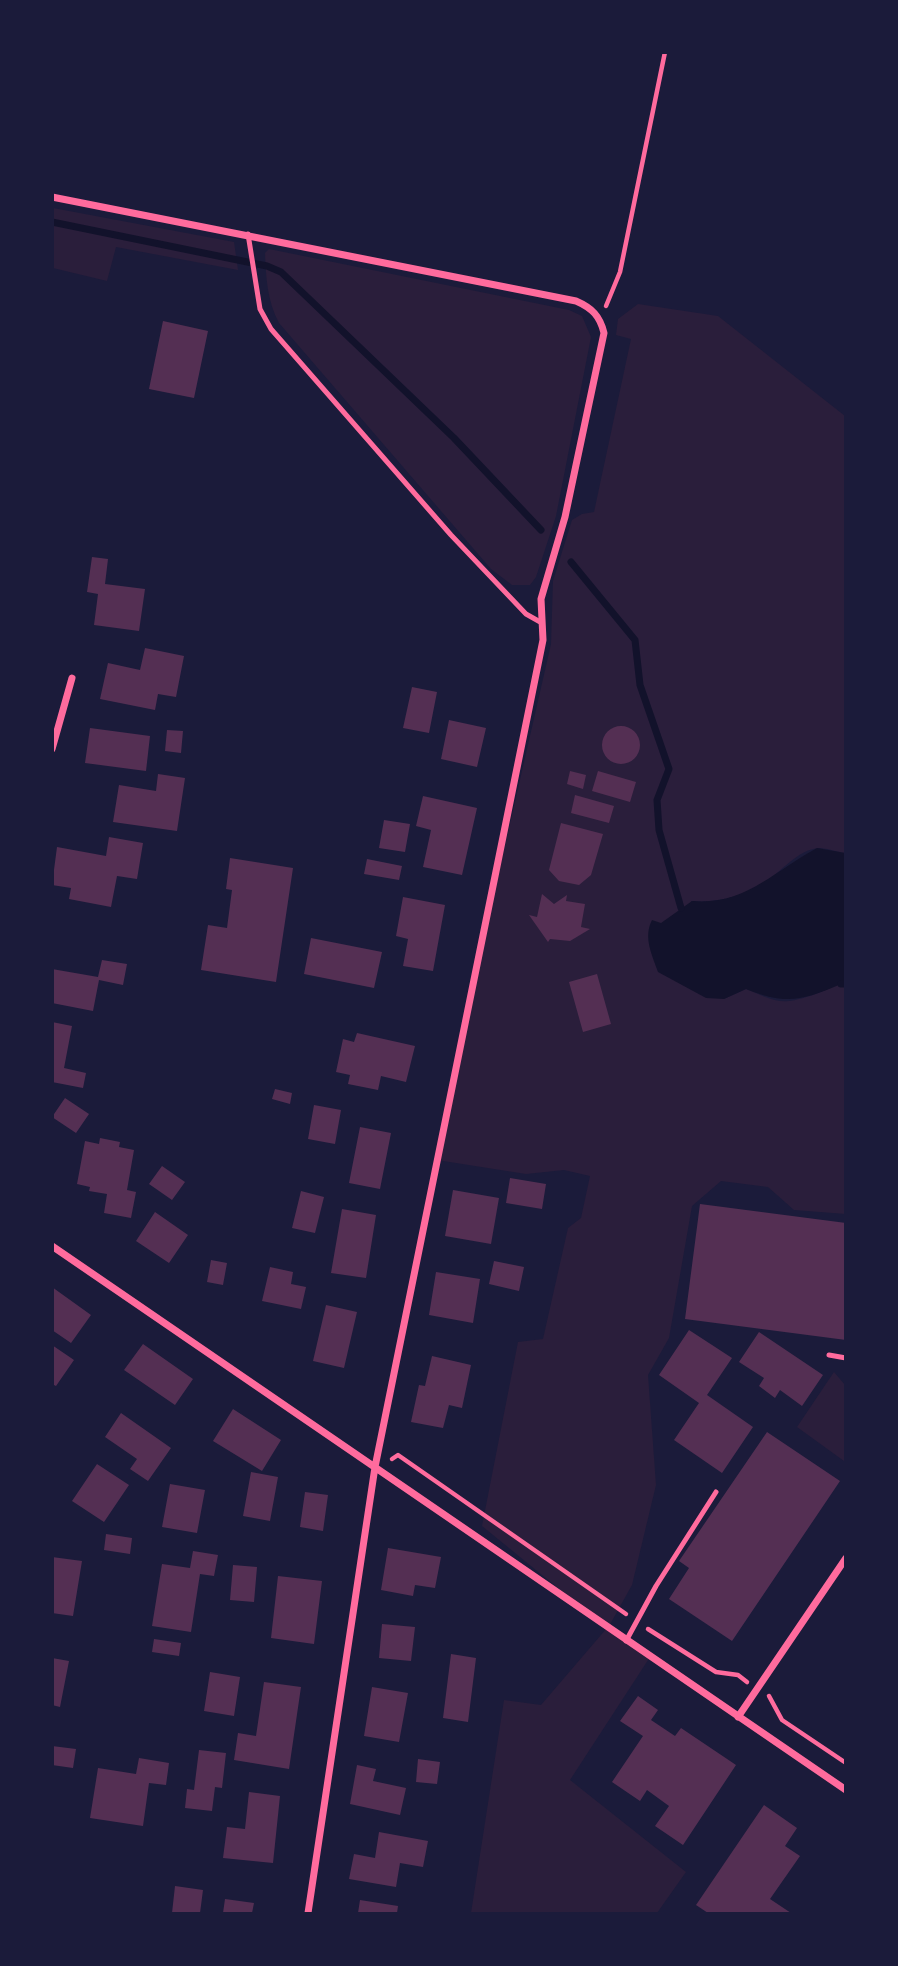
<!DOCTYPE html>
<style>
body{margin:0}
#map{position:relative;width:898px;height:1966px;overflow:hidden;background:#1b1b3a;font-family:"Crimson Pro",serif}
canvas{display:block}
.frame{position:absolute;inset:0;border:54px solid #1b1b3a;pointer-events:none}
</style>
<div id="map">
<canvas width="898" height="1966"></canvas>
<div class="frame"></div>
</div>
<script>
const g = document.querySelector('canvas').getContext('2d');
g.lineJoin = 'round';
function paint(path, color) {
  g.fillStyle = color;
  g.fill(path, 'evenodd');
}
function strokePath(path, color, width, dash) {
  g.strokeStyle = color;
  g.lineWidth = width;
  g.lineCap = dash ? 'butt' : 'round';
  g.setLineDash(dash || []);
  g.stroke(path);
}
const green = new Path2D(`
 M 53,208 L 234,242 L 238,270 L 116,247 L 107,281 L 53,268 Z
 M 269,249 L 569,310 L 582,316 L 591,337 L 556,516 L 536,577 L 530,585 L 512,585 L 491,569 L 279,323 C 267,300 266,278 265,253 Z
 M 638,304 L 718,316 L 845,416 L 845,853 C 837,852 827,848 819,848 C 798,849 780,873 764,883 C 741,897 717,903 691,901 L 724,999 L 746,989 C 759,994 774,1003 789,1001 C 801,1000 837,988 845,978 L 846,1214 L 794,1210 L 768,1187 L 721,1181 L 692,1206 L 669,1338 L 648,1375 L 656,1485 L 632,1585 L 608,1628 L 650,1657 L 570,1780 L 686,1872 L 657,1913 L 471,1913 L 504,1700 L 541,1705 L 607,1628 L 482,1526 L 518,1342 L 543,1339 L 568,1228 L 581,1218 L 590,1176 L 564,1170 L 526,1174 L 437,1160 L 475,977 L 551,644 L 553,581 L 572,520 L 582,514 L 594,512 L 631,339 L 616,335 L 618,319 Z
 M 834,1372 L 845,1385 L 845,1479 L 844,1461 L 797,1427 Z`);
const water = new Path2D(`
 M 817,848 L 845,853 L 846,979 L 841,984 C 801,1001 786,1005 746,989 L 724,999 L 706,998 L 658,972 C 652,955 643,937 652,920 L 661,923 L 692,901 C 744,906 774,871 817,848 Z`);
const stream = new Path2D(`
 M 52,222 L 267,266 L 281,272 L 454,438 L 541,530
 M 571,562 L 635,640 L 640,685 L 669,769 L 657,800 L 659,830 L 681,908
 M 841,984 L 846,984`);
const building = new Path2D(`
 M 163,321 L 208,331 L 194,398 L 149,389 Z
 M 92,557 L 108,559 L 105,584 L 145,589 L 139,631 L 94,625 L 98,594 L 87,592 Z
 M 145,648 L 184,656 L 176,697 L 158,694 L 155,710 L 100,699 L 108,663 L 140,670 Z
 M 412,687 L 437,692 L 429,733 L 403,728 Z
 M 449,720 L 486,728 L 477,767 L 441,759 Z
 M602 745a19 19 0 1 1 38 0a19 19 0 1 1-38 0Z
 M 90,728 L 150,736 L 146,771 L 85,763 Z
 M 167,730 L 183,731 L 181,753 L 165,751 Z
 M 570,771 L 586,775 L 583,789 L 567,784 Z
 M 598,771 L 636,782 L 630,802 L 592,791 Z
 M 158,774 L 185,778 L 177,831 L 113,822 L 119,785 L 156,791 Z
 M 575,795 L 614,806 L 609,823 L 571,813 Z
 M 423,796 L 477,808 L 462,875 L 423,867 L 431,830 L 416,826 Z
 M 384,820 L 410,824 L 405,852 L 379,848 Z
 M 561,823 L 603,834 L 591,875 L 579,885 L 559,881 L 549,870 Z
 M 109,837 L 143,843 L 137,879 L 117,876 L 111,907 L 69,899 L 71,888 L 52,885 L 57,847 L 106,856 Z
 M 230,858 L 293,868 L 276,982 L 201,970 L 208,925 L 227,928 L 232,890 L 226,889 Z
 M 367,859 L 402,866 L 399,880 L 364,874 Z
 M 542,894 L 554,904 L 567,895 L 566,901 L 585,904 L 581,927 L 590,929 L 570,941 L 550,939 L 548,942 L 529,915 L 537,917 Z
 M 403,897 L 445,905 L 433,971 L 403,966 L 408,939 L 396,936 Z
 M 311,938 L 382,952 L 374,988 L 304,974 Z
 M 102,960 L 127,964 L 123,985 L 99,980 L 93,1011 L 52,1003 L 52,969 L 98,977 Z
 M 597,974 L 611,1024 L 583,1032 L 569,982 Z
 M 52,1022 L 72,1026 L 64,1068 L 86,1073 L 83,1088 L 52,1082 Z
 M 357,1033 L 415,1046 L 406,1082 L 381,1076 L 378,1090 L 348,1084 L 350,1075 L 336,1072 L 343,1039 L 354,1042 Z
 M 275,1089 L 292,1093 L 290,1104 L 272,1099 Z
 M 65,1098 L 89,1114 L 76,1133 L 52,1117 Z
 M 314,1105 L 341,1110 L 335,1144 L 308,1139 Z
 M 360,1127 L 391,1133 L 380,1189 L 349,1183 Z
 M 100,1138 L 120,1142 L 119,1147 L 134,1150 L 127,1190 L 136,1192 L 131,1218 L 104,1213 L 107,1194 L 89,1191 L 90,1187 L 77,1184 L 85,1141 L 99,1144 Z
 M 162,1166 L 185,1182 L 172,1200 L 149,1184 Z
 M 510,1178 L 546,1184 L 542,1209 L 506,1203 Z
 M 453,1190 L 499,1198 L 491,1244 L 445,1236 Z
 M 301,1191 L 324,1197 L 315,1233 L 292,1228 Z
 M 700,1204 L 846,1223 L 846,1340 L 685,1319 Z
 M 342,1209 L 376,1215 L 366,1278 L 331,1273 Z
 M 155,1212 L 188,1235 L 169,1263 L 136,1241 Z
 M 211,1260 L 227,1263 L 223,1285 L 207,1282 Z
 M 494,1261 L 524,1267 L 519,1291 L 489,1284 Z
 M 270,1267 L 293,1272 L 291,1284 L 306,1287 L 301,1309 L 262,1301 Z
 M 436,1272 L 480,1279 L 473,1323 L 429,1315 Z
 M 52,1287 L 91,1315 L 71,1343 L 52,1330 Z
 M 326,1305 L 357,1312 L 344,1368 L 313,1361 Z
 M 689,1330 L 732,1358 L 707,1395 L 753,1427 L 722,1473 L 674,1440 L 699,1403 L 659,1375 Z
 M 759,1332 L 823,1375 L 802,1406 L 780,1390 L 775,1398 L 759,1386 L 764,1378 L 739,1362 Z
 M 143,1344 L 193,1379 L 175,1405 L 124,1370 Z
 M 52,1345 L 74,1360 L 56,1386 L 52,1384 Z
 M 432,1356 L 471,1365 L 462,1408 L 449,1405 L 443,1428 L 411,1422 L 419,1385 L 425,1386 Z
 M 233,1409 L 281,1440 L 262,1471 L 213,1441 Z
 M 121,1413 L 171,1448 L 148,1481 L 130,1469 L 137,1459 L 105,1437 Z
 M 767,1432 L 840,1481 L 732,1641 L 669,1599 L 689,1568 L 679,1561 Z
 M 97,1464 L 129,1485 L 104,1522 L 72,1501 Z
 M 251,1472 L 278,1477 L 270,1521 L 243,1516 Z
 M 170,1484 L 205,1490 L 197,1533 L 162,1527 Z
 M 305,1492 L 328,1495 L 323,1531 L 300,1527 Z
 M 106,1534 L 132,1538 L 130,1554 L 104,1550 Z
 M 388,1548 L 441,1557 L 435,1588 L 415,1585 L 413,1596 L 381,1590 Z
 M 193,1551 L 218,1555 L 214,1576 L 200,1574 L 191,1632 L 152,1626 L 162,1564 L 190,1568 Z
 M 52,1557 L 82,1561 L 73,1616 L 52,1613 Z
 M 233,1565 L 257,1567 L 254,1602 L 230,1600 Z
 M 278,1576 L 322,1581 L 314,1644 L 271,1638 Z
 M 382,1624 L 415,1627 L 411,1661 L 379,1658 Z
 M 154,1639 L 181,1643 L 179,1656 L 152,1652 Z
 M 451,1654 L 476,1658 L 468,1722 L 443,1718 Z
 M 52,1658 L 69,1661 L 60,1707 L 52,1705 Z
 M 210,1672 L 240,1677 L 234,1716 L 204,1711 Z
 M 264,1682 L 301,1687 L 289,1769 L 234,1760 L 238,1733 L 256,1736 Z
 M 372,1687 L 408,1693 L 399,1742 L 364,1736 Z
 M 638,1696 L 658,1710 L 651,1720 L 675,1736 L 681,1728 L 736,1765 L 683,1845 L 655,1826 L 669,1806 L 647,1790 L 640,1801 L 612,1782 L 643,1736 L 620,1721 Z
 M 52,1746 L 76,1749 L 73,1768 L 52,1765 Z
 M 199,1750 L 226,1753 L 222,1788 L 215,1787 L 212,1811 L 185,1808 L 187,1789 L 194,1790 Z
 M 139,1758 L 169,1763 L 166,1785 L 149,1783 L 143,1826 L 90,1818 L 98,1768 L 136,1774 Z
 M 418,1759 L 440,1762 L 437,1784 L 416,1782 Z
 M 357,1765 L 376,1769 L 373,1781 L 406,1788 L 400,1815 L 350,1804 Z
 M 249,1792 L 280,1796 L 273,1863 L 223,1858 L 227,1827 L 245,1829 Z
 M 764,1805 L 797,1828 L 785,1846 L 800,1856 L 770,1899 L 791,1913 L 708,1913 L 696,1905 Z
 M 379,1832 L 428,1841 L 423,1867 L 400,1863 L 396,1887 L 349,1879 L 354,1854 L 375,1858 Z
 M 175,1886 L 203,1890 L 200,1913 L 172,1913 Z
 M 225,1899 L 254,1903 L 252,1913 L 223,1913 Z
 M 360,1900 L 398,1906 L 397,1913 L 358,1913 Z`);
const path = new Path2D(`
 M 606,306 L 620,272 L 665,52
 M 392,1459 L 398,1455 L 626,1614
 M 648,1629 L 716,1672 L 738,1675 L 747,1682
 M 769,1696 L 782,1720 L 846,1763`);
const service = new Path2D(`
 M 248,234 L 260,309 L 271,329 L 451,535 L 526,614 L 542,623
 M 829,1355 L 846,1358
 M 626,1641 L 656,1586 L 716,1492`);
const minor = new Path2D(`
 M 52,197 L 576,301 C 592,308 600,316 604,333 L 565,517 L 541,599 L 543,640 L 375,1467 L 308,1913
 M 52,749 L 72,678
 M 52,1246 L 846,1790
 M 738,1717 L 846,1558`);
paint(green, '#2a1e3b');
paint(water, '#12122b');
strokePath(stream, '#12122b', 7);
paint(building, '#542f53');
strokePath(path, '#ff6b9d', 4.5);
strokePath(service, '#ff6b9d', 5);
strokePath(minor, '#ff6b9d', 7);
</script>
